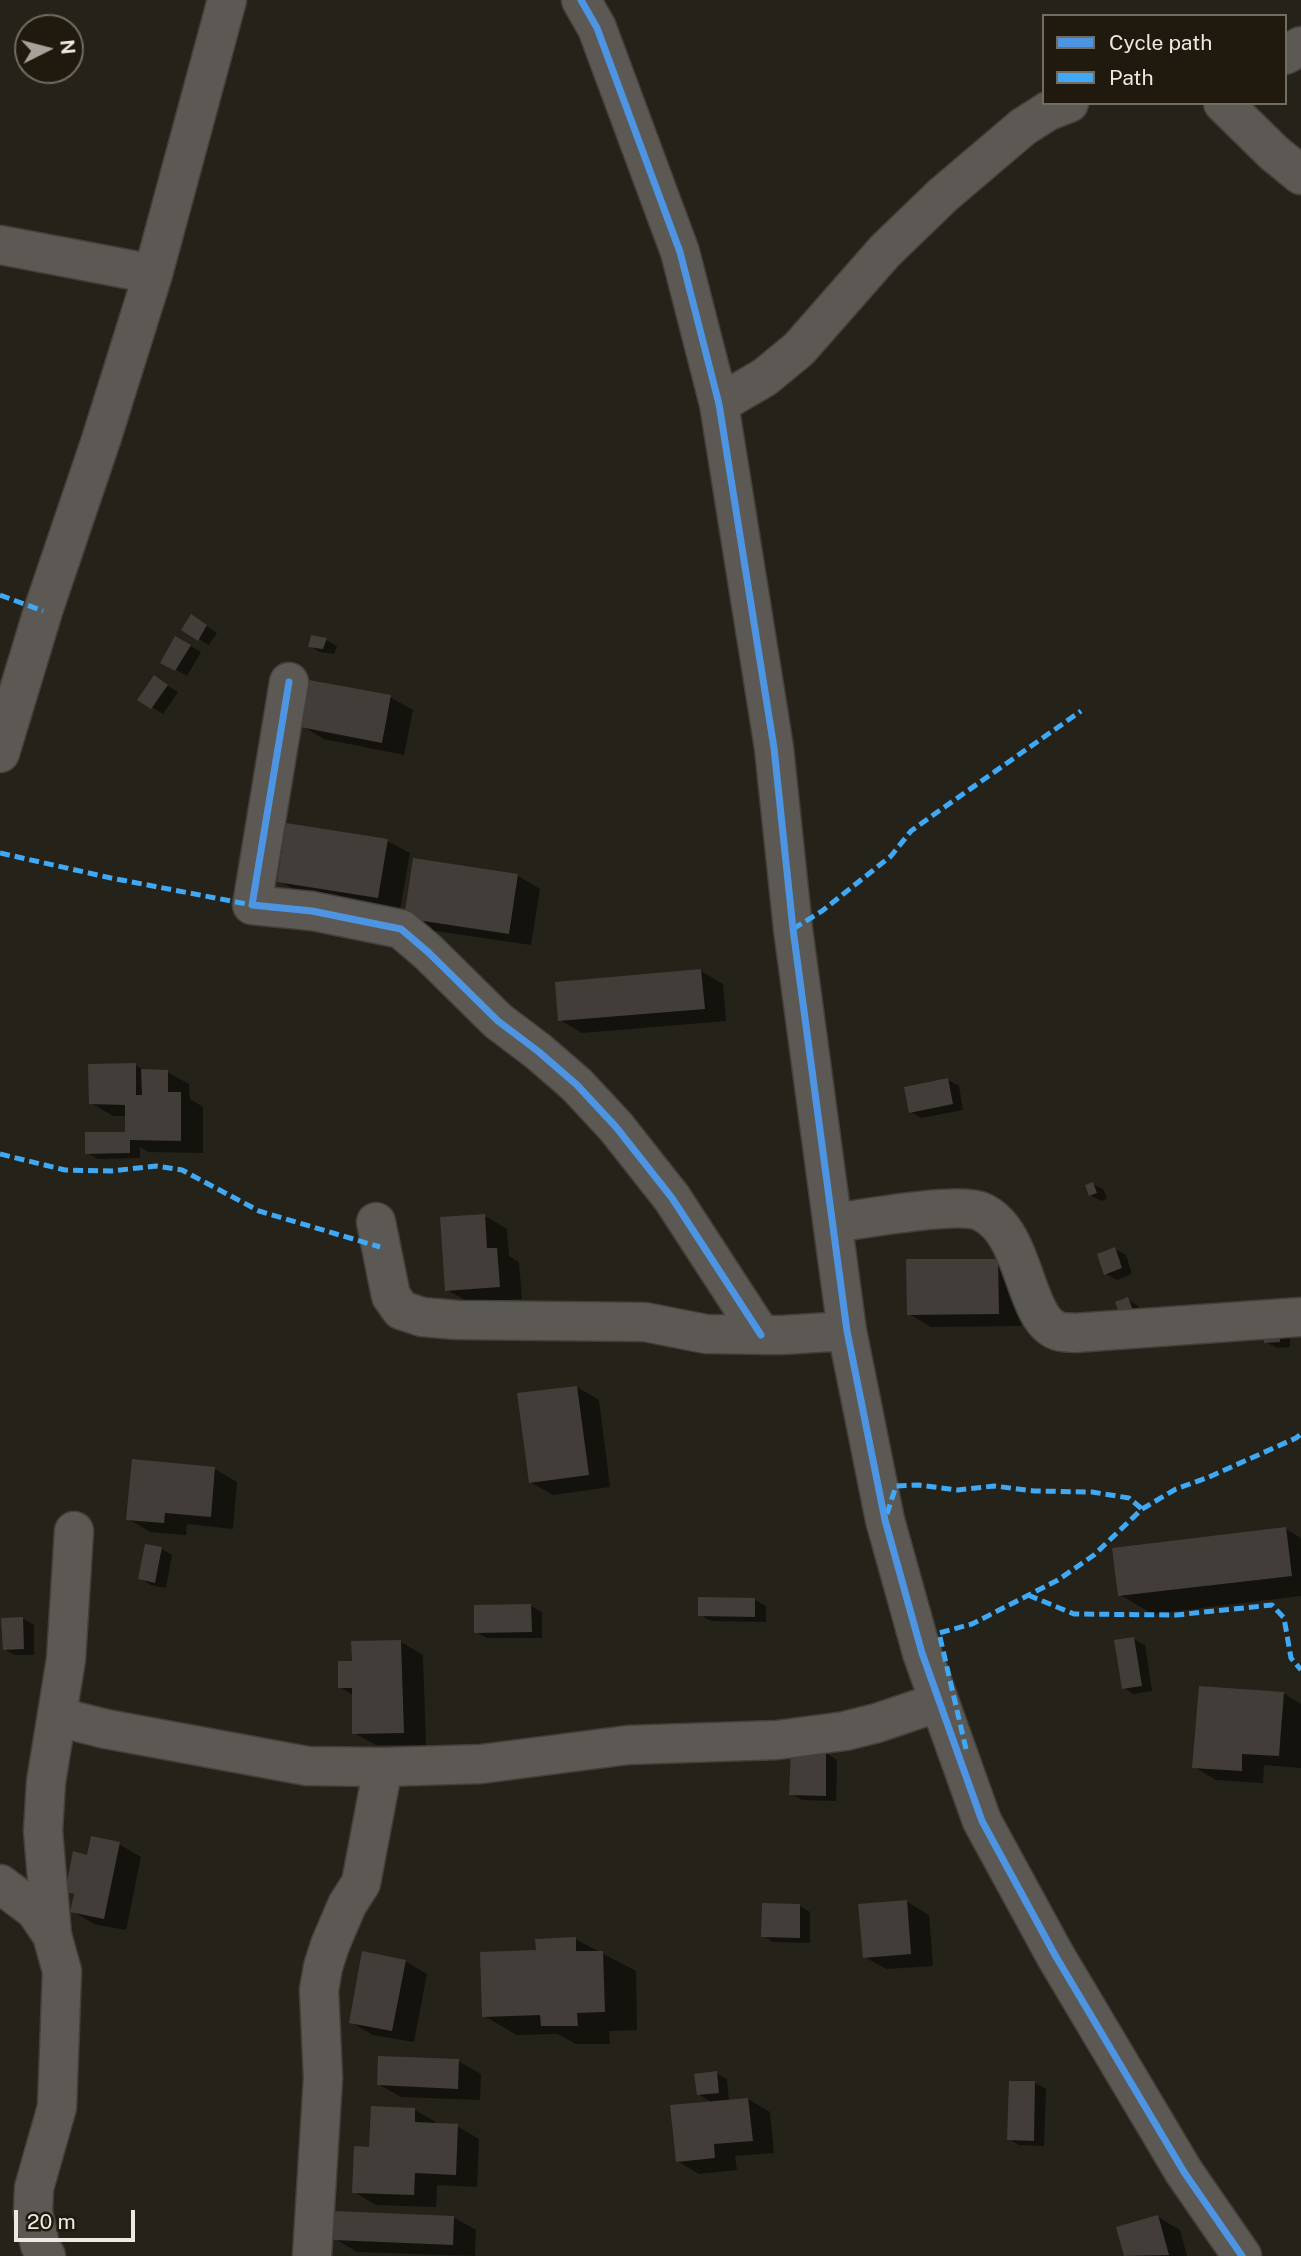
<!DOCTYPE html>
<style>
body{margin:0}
#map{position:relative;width:1301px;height:2256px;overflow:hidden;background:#25221a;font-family:"Public Sans",sans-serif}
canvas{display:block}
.legend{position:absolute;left:1042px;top:14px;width:245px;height:91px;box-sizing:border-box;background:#1f1a0d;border:2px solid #716d61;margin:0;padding:9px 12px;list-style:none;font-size:21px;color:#ede9e0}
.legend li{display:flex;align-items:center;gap:14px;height:35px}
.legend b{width:35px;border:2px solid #716d61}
.north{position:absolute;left:14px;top:14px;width:70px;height:70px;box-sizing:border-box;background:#1f1a0d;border:2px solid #716d61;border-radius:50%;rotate:84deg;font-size:19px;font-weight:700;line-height:28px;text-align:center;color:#ede9e0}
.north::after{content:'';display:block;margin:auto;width:24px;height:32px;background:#a7a39b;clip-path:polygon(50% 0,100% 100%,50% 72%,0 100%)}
.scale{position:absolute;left:14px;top:2210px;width:121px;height:32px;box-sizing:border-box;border:4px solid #ede9e0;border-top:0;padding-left:9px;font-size:21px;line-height:24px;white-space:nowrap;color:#ede9e0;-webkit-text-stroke:5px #1f1a0d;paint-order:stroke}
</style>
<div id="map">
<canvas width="1301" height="2256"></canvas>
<ul class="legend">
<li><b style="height:9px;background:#4d94e3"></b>Cycle path</li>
<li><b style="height:9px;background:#3fa9f5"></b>Path</li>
</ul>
<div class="north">N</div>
<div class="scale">20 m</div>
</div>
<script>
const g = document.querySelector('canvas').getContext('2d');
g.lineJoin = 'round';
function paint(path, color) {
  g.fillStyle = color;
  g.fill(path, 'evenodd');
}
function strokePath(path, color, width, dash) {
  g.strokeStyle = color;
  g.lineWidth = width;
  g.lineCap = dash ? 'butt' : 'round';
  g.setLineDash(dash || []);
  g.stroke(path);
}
const shadow = new Path2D(`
 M 202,623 L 217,633 L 209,645 L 183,630 Z
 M 176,638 L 201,652 L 187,676 L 163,662 Z
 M 326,640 L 337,646 L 334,654 L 320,652 L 310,646 Z
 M 165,684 L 178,692 L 163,714 L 140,700 Z
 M 390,697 L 413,710 L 404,755 L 324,739 L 302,726 Z
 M 387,841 L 410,853 L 400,910 L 301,893 L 279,881 Z
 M 518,876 L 540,889 L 531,945 L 428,930 L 406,917 Z
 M 701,971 L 723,984 L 726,1021 L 582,1033 L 560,1020 Z
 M 135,1065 L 146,1071 L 167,1072 L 189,1084 L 190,1099 L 203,1107 L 203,1153 L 148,1152 L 140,1147 L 140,1158 L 98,1159 L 87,1153 L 126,1133 L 127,1116 L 113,1116 L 91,1103 Z
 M 948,1080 L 959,1086 L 963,1110 L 921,1118 L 911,1112 Z
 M 1093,1184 L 1104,1190 L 1107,1199 L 1101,1201 L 1090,1195 Z
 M 485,1216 L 507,1229 L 509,1256 L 519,1262 L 522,1299 L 469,1302 L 447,1290 Z
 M 1115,1249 L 1126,1255 L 1132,1274 L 1117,1280 L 1106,1274 Z
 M 998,1261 L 1020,1273 L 1021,1326 L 931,1327 L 909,1314 Z
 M 1127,1299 L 1138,1306 L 1143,1316 L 1132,1320 Z
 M 1265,1331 L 1290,1336 L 1290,1347 L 1277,1348 L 1266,1342 Z
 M 577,1387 L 599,1400 L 610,1487 L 553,1495 L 530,1482 Z
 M 215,1469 L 237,1482 L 233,1529 L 187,1524 L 186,1535 L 150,1532 L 128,1519 Z
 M 1286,1529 L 1301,1538 L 1301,1596 L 1153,1614 L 1120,1595 Z
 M 147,1546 L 162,1549 L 172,1555 L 166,1588 L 151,1585 L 140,1578 Z
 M 755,1600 L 766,1606 L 766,1622 L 711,1621 L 700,1615 Z
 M 531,1606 L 542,1612 L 542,1638 L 487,1638 L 476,1632 Z
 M 23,1619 L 34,1625 L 34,1655 L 15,1655 L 4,1649 Z
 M 1134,1639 L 1145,1645 L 1152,1691 L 1134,1694 L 1124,1688 Z
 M 401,1642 L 423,1655 L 426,1745 L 376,1745 L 354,1733 L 353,1695 L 340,1687 L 354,1663 Z
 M 1283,1693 L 1301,1704 L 1301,1768 L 1264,1765 L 1263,1783 L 1216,1780 L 1194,1767 Z
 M 826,1753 L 837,1760 L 836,1801 L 802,1800 L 791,1794 Z
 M 119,1844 L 141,1857 L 126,1930 L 94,1924 L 72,1911 L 76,1896 L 67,1891 L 88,1857 Z
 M 907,1902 L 929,1915 L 933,1966 L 887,1969 L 864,1957 Z
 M 800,1906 L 810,1912 L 810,1943 L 773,1942 L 763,1936 Z
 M 575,1939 L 636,1971 L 637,2030 L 609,2031 L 610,2044 L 576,2044 L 557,2034 L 517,2035 L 484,2016 L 537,1952 Z
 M 405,1961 L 427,1974 L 414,2042 L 373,2035 L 351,2022 Z
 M 458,2061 L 481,2074 L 480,2100 L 401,2097 L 378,2084 Z
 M 716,2073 L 727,2079 L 729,2101 L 748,2099 L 770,2112 L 774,2153 L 735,2156 L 737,2170 L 699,2174 L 677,2161 L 713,2103 L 698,2094 Z
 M 1010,2083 L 1035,2083 L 1046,2089 L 1044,2146 L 1019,2145 L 1009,2139 Z
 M 415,2110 L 437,2123 L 437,2125 L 457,2126 L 479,2139 L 477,2187 L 437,2185 L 436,2207 L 376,2205 L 354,2192 Z
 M 453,2217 L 476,2230 L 475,2256 L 357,2252 L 335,2239 Z
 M 1158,2217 L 1180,2230 L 1187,2256 L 1125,2256 L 1118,2228 Z`);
const building = new Path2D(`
 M 191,614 L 207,625 L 198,641 L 181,630 Z
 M 311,635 L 327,638 L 323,649 L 308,647 Z
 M 175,636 L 191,645 L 175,671 L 160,663 Z
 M 154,675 L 168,685 L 151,709 L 137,700 Z
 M 309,680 L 391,695 L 382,743 L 300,727 Z
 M 286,823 L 388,839 L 378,898 L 277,882 Z
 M 413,858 L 518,874 L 509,934 L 404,918 Z
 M 701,969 L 705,1009 L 558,1021 L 555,982 Z
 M 136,1063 L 136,1095 L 142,1095 L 141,1069 L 168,1070 L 168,1092 L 181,1092 L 181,1141 L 130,1140 L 130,1153 L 85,1154 L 85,1132 L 125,1132 L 125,1105 L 89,1104 L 88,1064 Z
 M 948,1078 L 953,1104 L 909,1113 L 904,1087 Z
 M 1093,1182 L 1097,1193 L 1089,1196 L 1085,1185 Z
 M 485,1214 L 487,1248 L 497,1248 L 500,1287 L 445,1291 L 440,1217 Z
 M 1115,1247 L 1122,1268 L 1104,1275 L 1097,1254 Z
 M 906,1259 L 998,1259 L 999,1314 L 907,1315 Z
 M 1128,1297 L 1133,1310 L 1120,1315 L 1115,1302 Z
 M 1279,1328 L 1280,1342 L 1264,1343 L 1263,1329 Z
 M 577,1386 L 589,1475 L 529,1483 L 517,1393 Z
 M 132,1459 L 215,1467 L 211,1517 L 165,1513 L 164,1523 L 126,1520 Z
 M 1286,1527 L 1292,1576 L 1118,1596 L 1112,1548 Z
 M 145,1544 L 162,1547 L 155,1583 L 138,1579 Z
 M 698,1597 L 755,1598 L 755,1617 L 698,1616 Z
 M 531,1604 L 532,1632 L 474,1633 L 474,1605 Z
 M 23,1617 L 24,1649 L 3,1650 L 1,1618 Z
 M 1134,1637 L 1142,1686 L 1122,1689 L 1114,1640 Z
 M 401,1640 L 404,1733 L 352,1734 L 352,1688 L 338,1688 L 338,1661 L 352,1661 L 351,1641 Z
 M 1199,1686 L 1284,1692 L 1279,1756 L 1242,1754 L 1242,1771 L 1192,1768 Z
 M 791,1751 L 826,1752 L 826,1796 L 789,1795 Z
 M 91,1836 L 120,1842 L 104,1919 L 70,1912 L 74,1894 L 65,1892 L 73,1851 L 87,1855 Z
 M 907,1900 L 911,1954 L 863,1958 L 858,1904 Z
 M 762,1903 L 800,1904 L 800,1938 L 761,1937 Z
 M 576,1937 L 576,1951 L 603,1951 L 605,2012 L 577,2013 L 578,2026 L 541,2026 L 540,2015 L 482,2017 L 480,1952 L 536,1950 L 535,1939 Z
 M 362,1951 L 406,1960 L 392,2031 L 349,2023 Z
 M 378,2056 L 459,2059 L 458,2089 L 377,2085 Z
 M 717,2071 L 719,2093 L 697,2095 L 694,2074 Z
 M 1009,2081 L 1035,2081 L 1034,2141 L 1007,2140 Z
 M 748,2098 L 753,2141 L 714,2144 L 715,2158 L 676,2162 L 670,2105 Z
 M 371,2106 L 415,2108 L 415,2122 L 458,2124 L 456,2175 L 415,2173 L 414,2195 L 352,2193 L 354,2146 L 369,2147 Z
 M 334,2211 L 454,2216 L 453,2245 L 333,2240 Z
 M 1158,2215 L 1169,2255 L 1124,2256 L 1116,2227 Z`);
const minor = new Path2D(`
 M 581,0 L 597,28 L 680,252 L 719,404 L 774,748 L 793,929 L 847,1331 L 885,1520 L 922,1653 L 982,1821 L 1055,1955 L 1184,2172 L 1242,2256
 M 1285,55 L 1301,46
 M 1223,103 L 1274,153 L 1301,175
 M 0,245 L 153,274
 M 719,404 L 765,377 L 799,349 L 885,251 L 943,195 L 1023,127 L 1048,111 L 1069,103
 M 289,682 L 252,905 L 312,911 L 401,929 L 428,952 L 498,1021 L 539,1052 L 577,1085 L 616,1127 L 672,1198 L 761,1335
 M 0,753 L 43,611 L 101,440 L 153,274 L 227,0
 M 376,1222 L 391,1296 L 401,1310 L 422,1317 L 457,1320 L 645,1322 L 706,1334 L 782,1335 L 847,1331
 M 834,1223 C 864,1219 959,1201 982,1212 C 1027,1233 1023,1319 1058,1331 C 1062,1333 1069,1332 1074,1333 L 1301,1317
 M 58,1717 L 106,1729 L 307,1766 L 383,1767 L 481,1764 L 628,1745 L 777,1740 L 845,1731 L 877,1723 L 939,1702
 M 0,1884 L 35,1910 L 52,1935
 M 46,2256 L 40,2245 L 33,2212 L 34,2188 L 57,2107 L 62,1971 L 52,1935 L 43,1831 L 46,1782 L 66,1659 L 74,1531
 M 312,2256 L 323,2078 L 319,1990 L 323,1967 L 330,1945 L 347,1905 L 361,1883 L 383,1767`);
const quiet = new Path2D(`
 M 0,595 L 43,611
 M 0,853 L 111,878 L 252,905
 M 793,929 L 822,911 L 891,856 L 911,831 L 936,813 L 1081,711
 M 0,1154 L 65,1170 L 111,1171 L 156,1166 L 182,1170 L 259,1211 L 380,1247
 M 887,1514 L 896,1486 L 918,1485 L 958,1490 L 994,1486 L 1034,1491 L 1092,1492 L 1129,1498 L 1142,1509
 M 1028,1595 L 1074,1614 L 1176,1615 L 1272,1605 L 1284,1618 L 1291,1658 L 1301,1670
 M 966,1749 L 939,1633 L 972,1624 L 1058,1580 L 1094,1555 L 1142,1509 L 1176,1489 L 1209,1477 L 1296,1438 L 1301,1434`);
const cycleway = new Path2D(`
 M 581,0 L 597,28 L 680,252 L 719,404 L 774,748 L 793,929 L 847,1331 L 885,1520 L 922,1653 L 982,1821 L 1055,1955 L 1184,2172 L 1242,2256
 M 289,682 L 252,905 L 312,911 L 401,929 L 428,952 L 498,1021 L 539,1052 L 577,1085 L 616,1127 L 672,1198 L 761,1335`);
paint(shadow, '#0007');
paint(building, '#423d39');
strokePath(minor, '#433f3a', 41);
strokePath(minor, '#5c5954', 38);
strokePath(quiet, '#3fa9f5', 5, [10, 5]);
strokePath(cycleway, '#4d94e3', 7);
</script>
